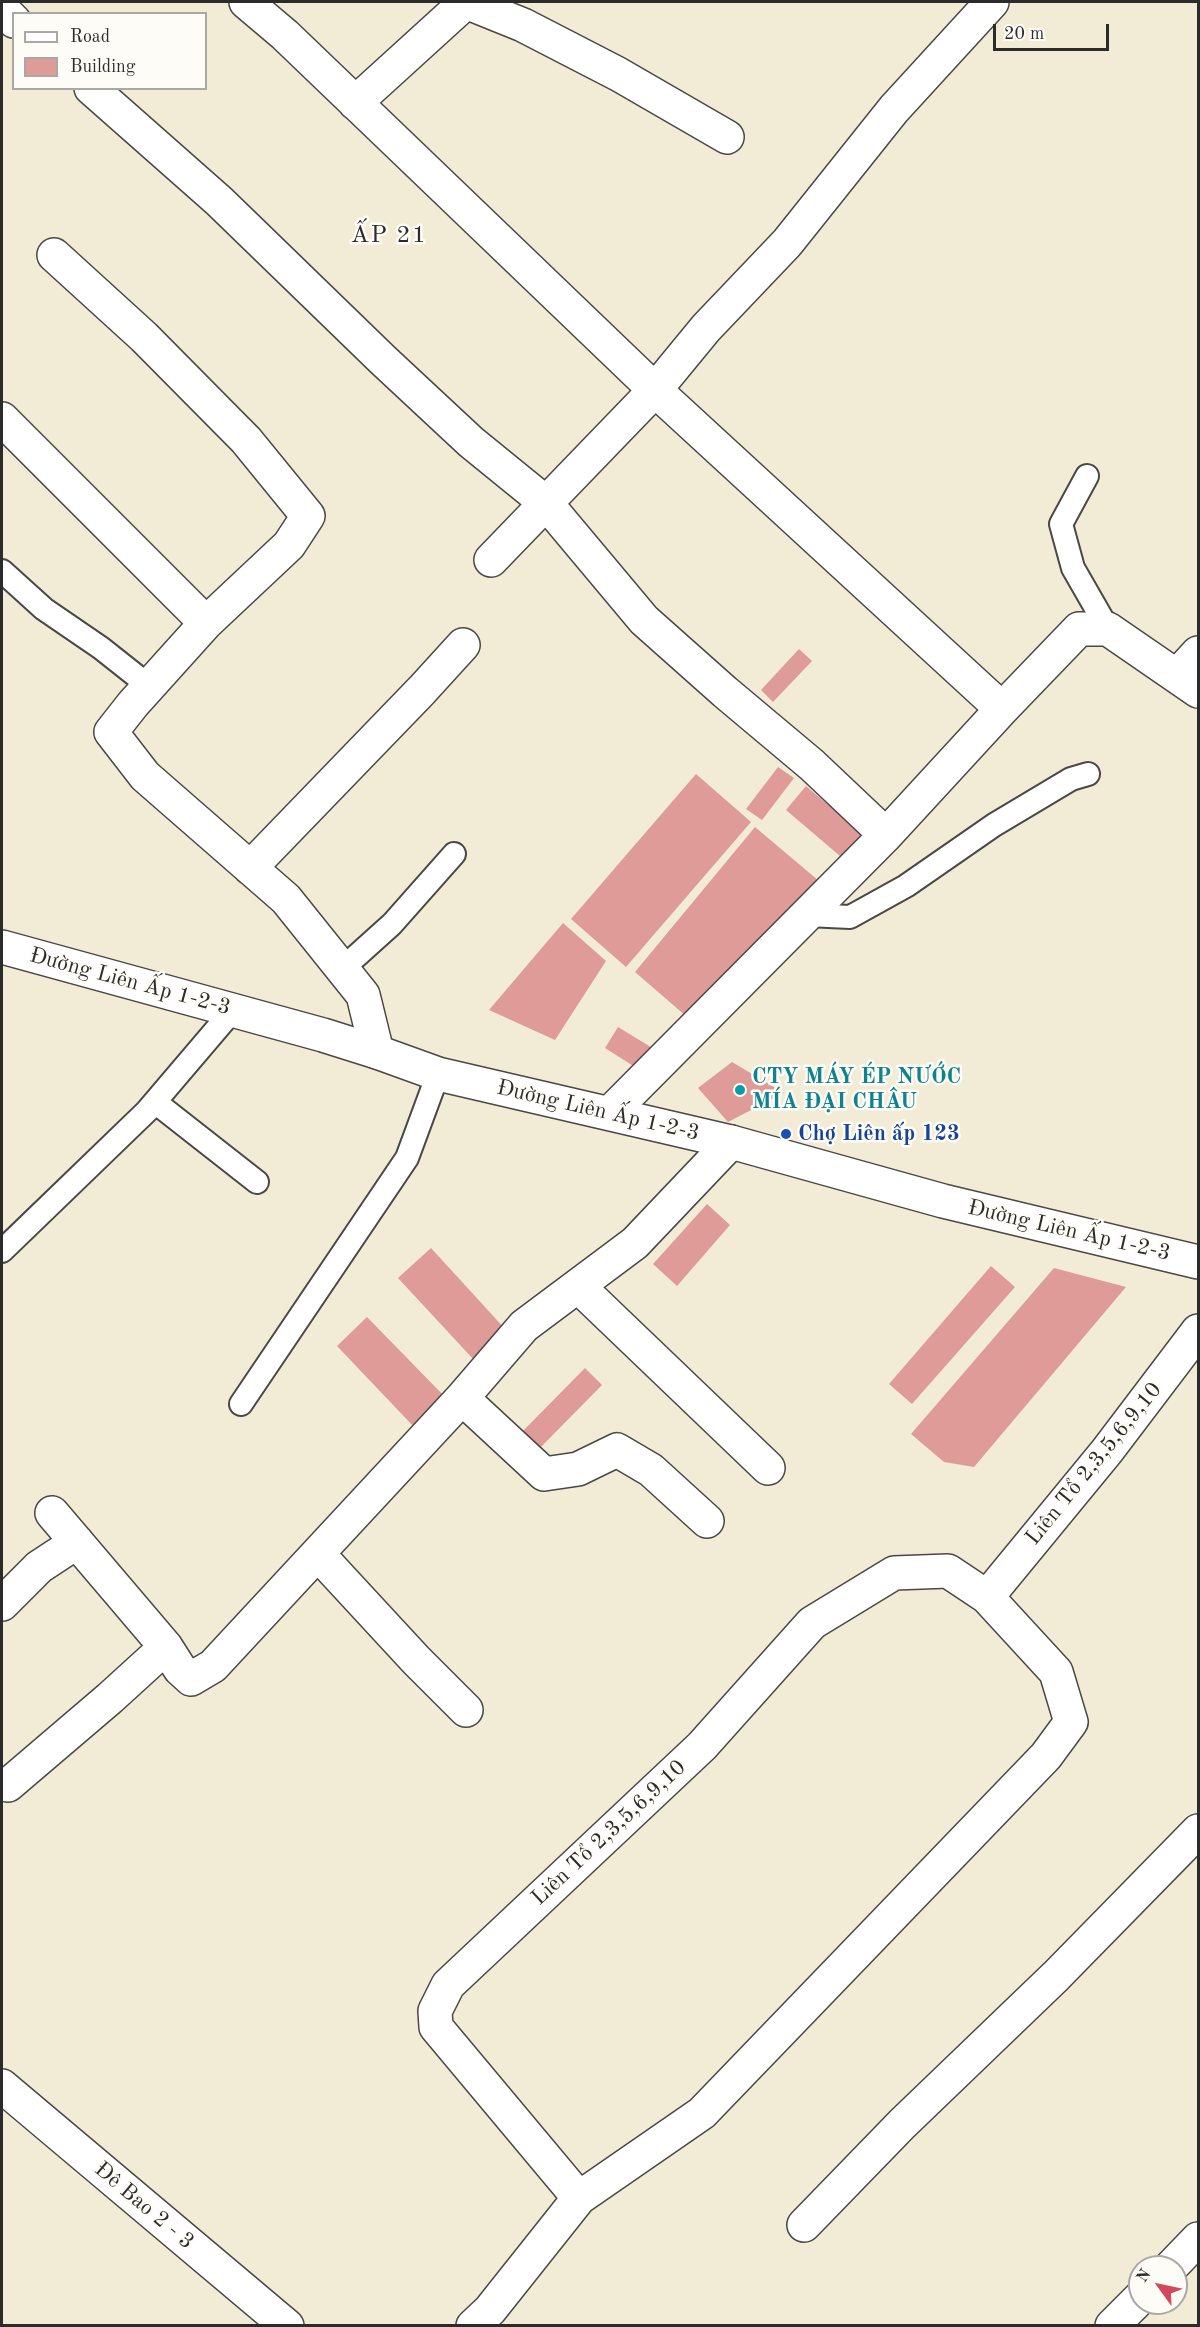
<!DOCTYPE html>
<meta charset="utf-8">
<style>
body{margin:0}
#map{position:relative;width:1200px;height:2327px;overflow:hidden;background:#f2ecd6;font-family:"Old Standard TT",serif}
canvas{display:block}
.frame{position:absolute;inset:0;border:3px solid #2b2b2b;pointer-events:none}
.legend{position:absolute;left:12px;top:12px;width:195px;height:78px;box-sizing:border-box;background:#fdfcf7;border:2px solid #a9a8a5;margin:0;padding:8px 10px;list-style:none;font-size:18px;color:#2b2b2b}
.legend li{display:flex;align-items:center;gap:12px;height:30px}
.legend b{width:30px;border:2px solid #a9a8a5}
.north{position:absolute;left:1128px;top:2255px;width:60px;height:60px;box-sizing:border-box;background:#fdfcf7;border:2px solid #a9a8a5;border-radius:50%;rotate:303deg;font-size:16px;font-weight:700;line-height:24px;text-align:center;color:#2b2b2b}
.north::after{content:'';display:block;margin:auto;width:21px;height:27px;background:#d1495b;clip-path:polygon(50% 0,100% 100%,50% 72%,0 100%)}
.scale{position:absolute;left:993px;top:24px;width:116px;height:27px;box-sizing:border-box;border:3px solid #2b2b2b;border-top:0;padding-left:8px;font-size:18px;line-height:21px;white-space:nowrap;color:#2b2b2b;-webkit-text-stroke:4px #fdfcf7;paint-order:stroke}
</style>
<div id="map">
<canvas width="1200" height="2327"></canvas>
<div class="frame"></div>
<ul class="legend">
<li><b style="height:8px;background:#fff"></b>Road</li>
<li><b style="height:16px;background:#de9b98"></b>Building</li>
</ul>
<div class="north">N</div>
<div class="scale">20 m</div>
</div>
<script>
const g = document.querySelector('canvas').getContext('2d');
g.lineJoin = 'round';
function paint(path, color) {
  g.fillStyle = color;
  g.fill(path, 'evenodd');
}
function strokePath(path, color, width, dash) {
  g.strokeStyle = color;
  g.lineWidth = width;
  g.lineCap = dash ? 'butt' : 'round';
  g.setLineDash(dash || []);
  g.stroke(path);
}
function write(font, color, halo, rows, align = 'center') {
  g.font = font + ' "Old Standard TT",serif';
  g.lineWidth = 5;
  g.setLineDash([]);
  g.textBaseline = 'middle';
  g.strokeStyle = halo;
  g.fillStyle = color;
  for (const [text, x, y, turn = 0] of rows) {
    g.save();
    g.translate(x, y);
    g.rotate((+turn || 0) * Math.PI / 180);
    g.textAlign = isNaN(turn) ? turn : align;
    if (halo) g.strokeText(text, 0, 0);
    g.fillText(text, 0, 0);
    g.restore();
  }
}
const building = new Path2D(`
 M 799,649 L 812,661 L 773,702 L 761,690 Z
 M 778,767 L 794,778 L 762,820 L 746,809 Z
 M 696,774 L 751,822 L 626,967 L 571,919 Z
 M 806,786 L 867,838 L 847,862 L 786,810 Z
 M 755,827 L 819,881 L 694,1023 L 635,972 Z
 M 563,923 L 606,961 L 555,1040 L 489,1010 Z
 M 618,1027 L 659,1052 L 646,1074 L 605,1048 Z
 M 732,1062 L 784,1093 L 728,1122 L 698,1088 Z
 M 707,1204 L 730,1225 L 677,1286 L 653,1264 Z
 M 431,1248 L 506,1330 L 474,1360 L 398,1278 Z
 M 991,1266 L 1015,1287 L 912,1404 L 889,1384 Z
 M 1054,1268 L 1126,1287 L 974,1467 L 944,1462 L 911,1434 Z
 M 367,1317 L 446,1398 L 415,1428 L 337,1346 Z
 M 585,1368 L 602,1385 L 537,1451 L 520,1434 Z`);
const service = new Path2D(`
 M 1087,476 L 1061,524 L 1073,568 L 1108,629
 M 2,571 L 44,609 L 101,648 L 149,686
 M 807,915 L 850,917 L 906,886 L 994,825 L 1071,779 L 1088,774
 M 342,969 L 392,924 L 454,854
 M 155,1102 L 257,1182
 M 2,1251 L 147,1111 L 233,1010
 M 241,1404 L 407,1158 L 438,1074`);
const minor = new Path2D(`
 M 246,2 L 285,35 L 655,390 L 1002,709
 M 2,9 L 14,21
 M 91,88 L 219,201 L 383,360 L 471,442 L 546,503 L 644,620 L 725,692 L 812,765 L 886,835
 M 355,103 L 466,2 L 523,25 L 618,74 L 727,137
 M 54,255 L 144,337 L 246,440 L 308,516 L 289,545 L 206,623 L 133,704 L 111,732 L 145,776 L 286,899 L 363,995 L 377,1052
 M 2,419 L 206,623
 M 491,560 L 655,390 L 706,328 L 787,243 L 894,109 L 992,2
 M 1177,676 L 1198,653
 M 250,868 L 422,690 L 463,645
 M 610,1113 L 886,835 L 1002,709 L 1079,629 L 1108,629 L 1198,691
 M 578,1286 L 768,1468
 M 462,1398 L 544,1474 L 578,1469 L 617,1450 L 651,1470 L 707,1521
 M 52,1513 L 166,1647 L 180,1669 L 191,1679 L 213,1666 L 462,1398 L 524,1326 L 635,1243 L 731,1142
 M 318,1554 L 416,1660 L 466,1710
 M 987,1597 L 1107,1451 L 1198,1331
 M 2,1604 L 39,1567 L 77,1542
 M 8,1785 L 110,1698 L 166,1647
 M 2,2086 L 287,2326
 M 804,2225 L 902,2124 L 1056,1976 L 1198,1831
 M 1171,2267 L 1198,2239
 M 473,2326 L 490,2310 L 579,2198 L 702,2113 L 1046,1756 L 1071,1722 L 1056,1672 L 987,1597 L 948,1571 L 894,1573 L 812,1623 L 702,1746 L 448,1985 L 435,2011 L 436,2027 L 579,2198
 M 1112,2326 L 1140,2298`);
const tertiary = new Path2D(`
 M 2,947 L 323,1035 L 377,1052 L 438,1074 L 731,1142 L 943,1201 L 1198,1262`);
const markers = [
 [740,1090,6,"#0f9aa8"],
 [786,1134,6,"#1a4fb4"]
];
const streetNames = [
 ["Đường Liên Ấp 1-2-3",130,982,15],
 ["Đường Liên Ấp 1-2-3",598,1111,13],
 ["Đường Liên Ấp 1-2-3",1069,1231,13],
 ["Liên Tổ 2,3,5,6,9,10",1094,1464,-51],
 ["Liên Tổ 2,3,5,6,9,10",609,1833,-43],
 ["Đê Bao 2 - 3",144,2206,40]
];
const cultureNames = [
 ["CTY MÁY ÉP NƯỚC",752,1077],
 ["MÍA ĐẠI CHÂU",752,1102]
];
const transitNames = [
 ["Chợ Liên ấp 123",798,1134]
];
const neighbourhoodNames = [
 ["ẤP 21",389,236]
];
paint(building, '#de9b98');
strokePath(service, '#494845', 26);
strokePath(minor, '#494845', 36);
strokePath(tertiary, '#494845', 36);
strokePath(service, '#fff', 22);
strokePath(minor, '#fff', 33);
strokePath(tertiary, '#fff', 33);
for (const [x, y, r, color] of markers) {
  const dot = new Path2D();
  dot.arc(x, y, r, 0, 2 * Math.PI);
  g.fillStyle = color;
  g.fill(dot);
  strokePath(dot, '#fdfcf7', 2);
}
write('22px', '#2b2b2b', '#fdfcf7', streetNames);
write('bold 22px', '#0d838f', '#fdfcf7', cultureNames, 'left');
write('bold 22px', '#164399', '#fdfcf7', transitNames, 'left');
g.letterSpacing = '1.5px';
write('24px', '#2b2b2b', '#fdfcf7', neighbourhoodNames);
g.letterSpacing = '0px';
</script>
